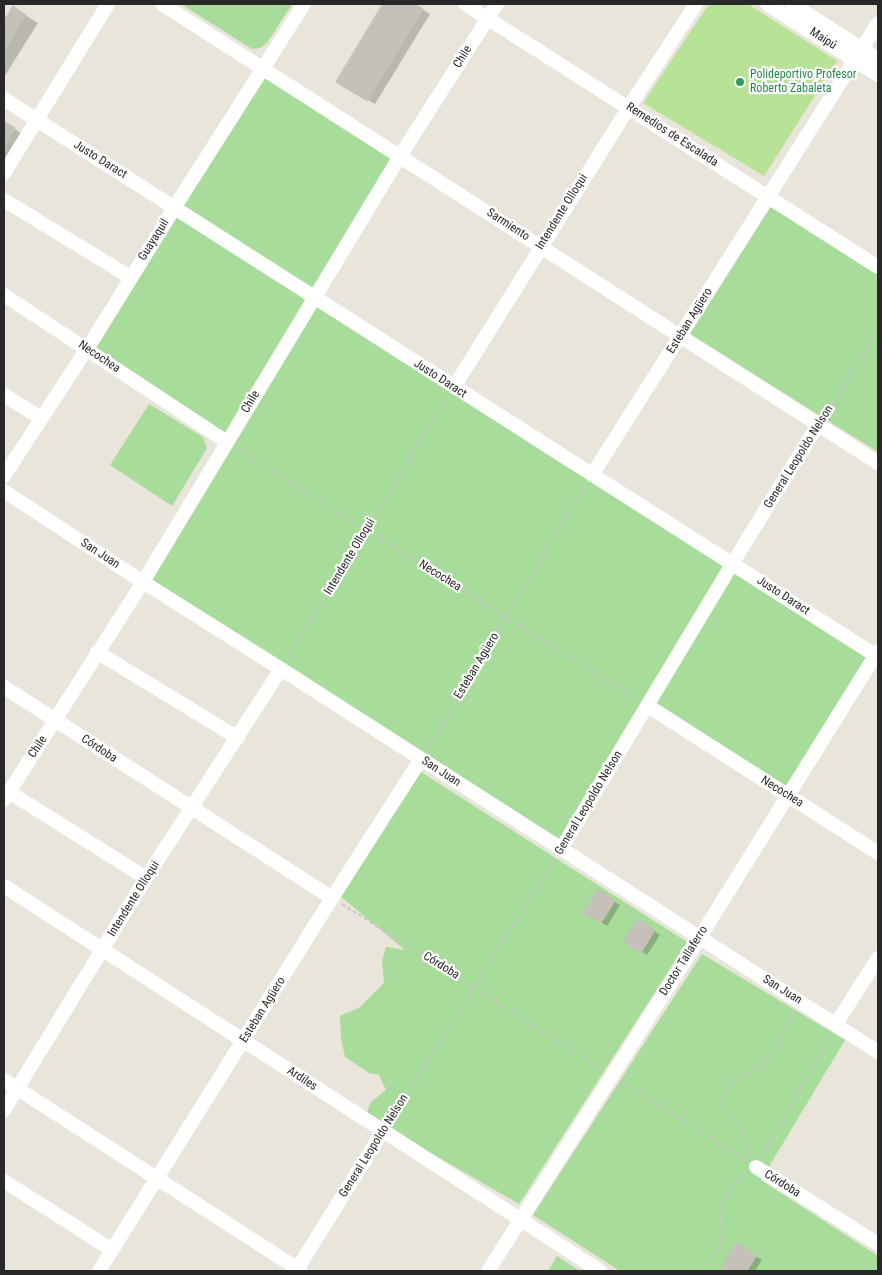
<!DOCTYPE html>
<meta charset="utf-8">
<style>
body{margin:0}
#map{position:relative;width:882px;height:1275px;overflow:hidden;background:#e9e5da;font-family:"Roboto Condensed",sans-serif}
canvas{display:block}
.frame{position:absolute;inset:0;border:5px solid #282828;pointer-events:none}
</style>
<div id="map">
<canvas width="882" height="1275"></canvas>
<div class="frame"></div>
</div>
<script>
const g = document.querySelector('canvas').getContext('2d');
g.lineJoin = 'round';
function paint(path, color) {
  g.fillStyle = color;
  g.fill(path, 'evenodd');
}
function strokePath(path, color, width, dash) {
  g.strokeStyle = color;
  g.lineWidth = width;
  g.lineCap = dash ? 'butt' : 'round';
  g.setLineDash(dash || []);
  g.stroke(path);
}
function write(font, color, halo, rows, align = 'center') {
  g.font = font + ' "Roboto Condensed",sans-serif';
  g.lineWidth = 4.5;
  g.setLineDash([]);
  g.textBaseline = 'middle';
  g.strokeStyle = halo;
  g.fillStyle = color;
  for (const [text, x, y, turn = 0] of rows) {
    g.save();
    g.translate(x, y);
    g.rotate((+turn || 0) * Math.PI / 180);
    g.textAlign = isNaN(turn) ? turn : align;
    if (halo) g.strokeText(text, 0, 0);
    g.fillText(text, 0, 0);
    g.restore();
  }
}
const green = new Path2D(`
 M 181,4 L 292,4 L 267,43 L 260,48 L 252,49 Z
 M 263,68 L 400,156 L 314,298 L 875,655 L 787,795 L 648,706 L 561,849 L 143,582 L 227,443 L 87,349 Z
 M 772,205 L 878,268 L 878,452 L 690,334 Z
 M 149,404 L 203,437 L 207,448 L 172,506 L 110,465 Z
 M 421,772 L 687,942 L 519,1204 L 431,1153 L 367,1112 L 371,1102 L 386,1090 L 379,1075 L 369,1073 L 345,1057 L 341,1038 L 340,1016 L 360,1007 L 384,983 L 382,961 L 386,947 L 405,950 L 340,896 Z
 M 702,954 L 845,1040 L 761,1180 L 878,1256 L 878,1271 L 620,1271 L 533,1215 Z
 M 557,1256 L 580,1271 L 548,1271 Z`);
const pitch = new Path2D(`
 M 709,4 L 748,4 L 837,61 L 764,176 L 643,103 Z`);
const shadow = new Path2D(`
 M 384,4 L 413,4 L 430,14 L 375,104 L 338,82 Z
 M 13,8 L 38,23 L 4,77 L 4,23 Z
 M 4,122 L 22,134 L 4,163 Z
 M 598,892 L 620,905 L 607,926 L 585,912 Z
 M 639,921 L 660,935 L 647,955 L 626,942 Z
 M 737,1245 L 762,1260 L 755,1271 L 731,1271 L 723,1266 Z`);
const building = new Path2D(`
 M 383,4 L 415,4 L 423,9 L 367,101 L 336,82 Z
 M 13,6 L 26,15 L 4,51 L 4,21 Z
 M 4,121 L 15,128 L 4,146 Z
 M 598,890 L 615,901 L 601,923 L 583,913 Z
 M 638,919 L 655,930 L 641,953 L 624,942 Z
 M 736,1243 L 757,1255 L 747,1271 L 729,1271 L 722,1267 Z`);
const path = new Path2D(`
 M 825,414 L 878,332
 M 237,449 L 637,699
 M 288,658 L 447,398
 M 427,749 L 585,486
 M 342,904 L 602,1069
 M 623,1082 L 746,1160
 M 390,1121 L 555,859
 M 751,1155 L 742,1131 L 726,1112 L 721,1100 L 730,1081 C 738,1078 748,1076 756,1071 C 770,1062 786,1028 794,1012
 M 761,1157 L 830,1035
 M 699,1271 C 706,1263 716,1253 720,1243 C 724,1236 721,1227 721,1219 C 720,1202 733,1182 746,1172`);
const minor = new Path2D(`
 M 162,4 L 878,463
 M 465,4 L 878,267
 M 767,4 L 878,75
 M 792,4 L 878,59
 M 4,99 L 878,657
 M 4,173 L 108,4
 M 4,200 L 130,277
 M 4,295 L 227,442
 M 454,387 L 629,107 L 696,4
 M 4,395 L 41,418
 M 592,475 L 878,23
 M 4,476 L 94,338 L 183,194 L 304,4
 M 4,491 L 143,582 L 281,669 L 878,1052
 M 97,652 L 238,738
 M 4,687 L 332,898
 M 648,706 L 878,853
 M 9,792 L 146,878
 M 4,800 L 143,582 L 400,156 L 497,4
 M 561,849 L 740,551 L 818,425
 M 4,886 L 600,1271
 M 836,1024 L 878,958
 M 4,1080 L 301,1271
 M 4,1110 L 146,878 L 281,669
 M 756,1167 L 878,1244
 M 4,1181 L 112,1250
 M 99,1271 L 332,898 L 421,759
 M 296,1271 L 383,1131
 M 488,1271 L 700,937 L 878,651`);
const markers = [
 [740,82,5,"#2e9e5b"]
];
const streetNames = [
 ["Maipú",823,39,33],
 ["Chile",463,57,-58],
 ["Remedios de Escalada",672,135,33],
 ["Justo Daract",100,160,32],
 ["Intendente Olloqui",562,212,-58],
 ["Sarmiento",508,225,33],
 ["Guayaquil",154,240,-58],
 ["Esteban Agüero",690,321,-58],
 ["Necochea",99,357,34],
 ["Justo Daract",440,379,33],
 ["Chile",251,402,-59],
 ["General Leopoldo Nelson",799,457,-58],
 ["San Juan",100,554,33],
 ["Intendente Olloqui",350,557,-59],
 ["Necochea",440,576,32],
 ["Justo Daract",783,596,33],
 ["Esteban Agüero",477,666,-59],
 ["Chile",38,747,-57],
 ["Córdoba",99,749,33],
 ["San Juan",441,772,33],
 ["Necochea",782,792,32],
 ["General Leopoldo Nelson",589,803,-59],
 ["Intendente Olloqui",134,899,-58],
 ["Doctor Tallaferro",684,961,-58],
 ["Córdoba",441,966,32],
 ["San Juan",782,990,32],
 ["Esteban Agüero",263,1010,-58],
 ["Ardiles",302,1079,33],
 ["General Leopoldo Nelson",374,1146,-58],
 ["Córdoba",782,1184,32]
];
const leisureNames = [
 ["Polideportivo Profesor",750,75],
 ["Roberto Zabaleta",750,89]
];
paint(green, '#a8dc9a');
paint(pitch, '#b8e397');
paint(shadow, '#0003');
paint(building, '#c5c1ba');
strokePath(building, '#c4c1b4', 1);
strokePath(path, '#c7c7c7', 2, [4, 2.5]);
strokePath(minor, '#fff', 14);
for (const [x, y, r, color] of markers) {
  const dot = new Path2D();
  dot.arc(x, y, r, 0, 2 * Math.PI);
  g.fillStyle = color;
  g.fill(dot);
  strokePath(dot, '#fff', 2);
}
write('12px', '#282828', '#fff', streetNames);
write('12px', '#27864d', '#fff', leisureNames, 'left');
</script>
